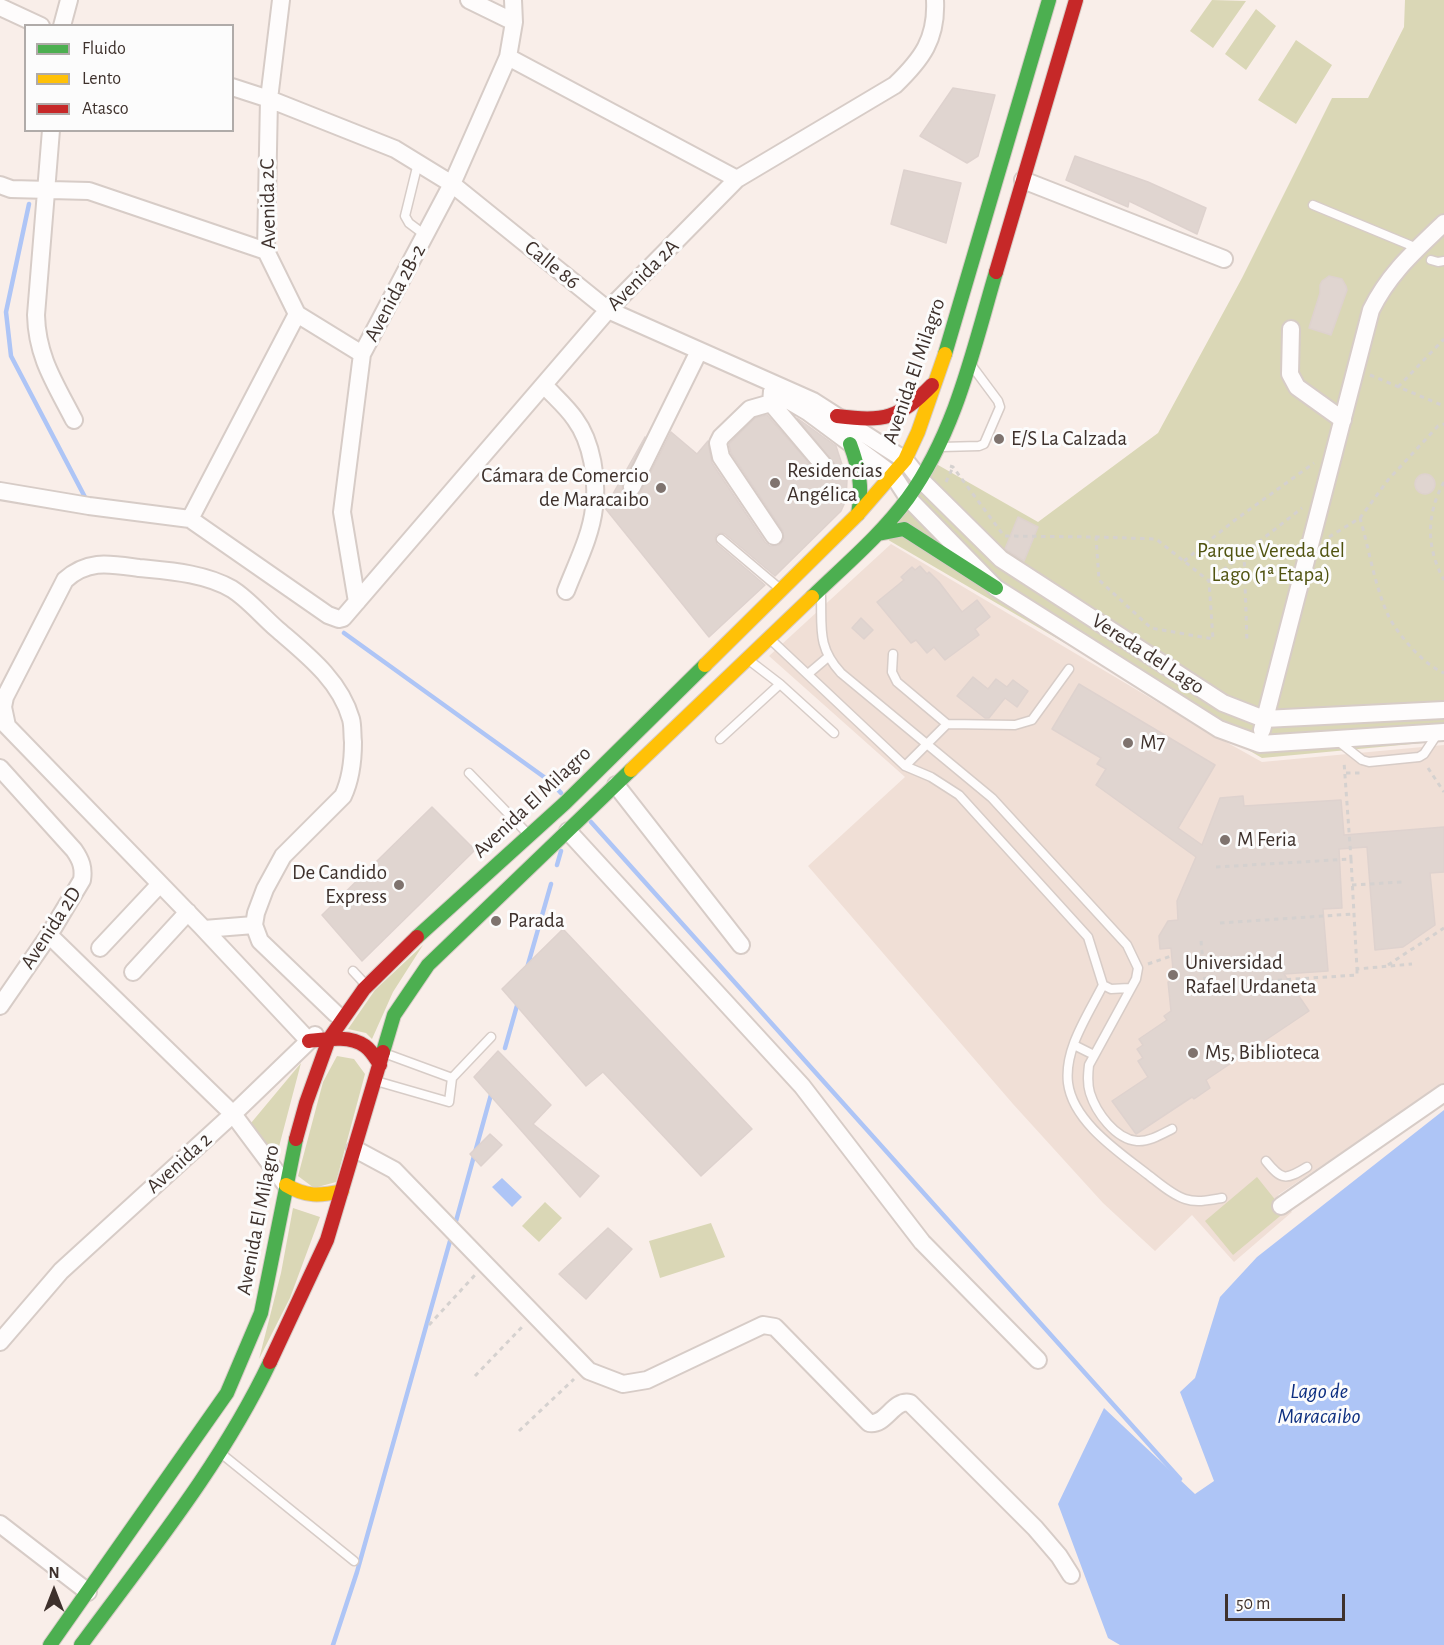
<!DOCTYPE html>
<meta charset="utf-8">
<style>
body{margin:0}
#map{position:relative;width:1444px;height:1645px;overflow:hidden;background:#f9eee9;font-family:"Alegreya Sans",sans-serif}
canvas{display:block}
.legend{position:absolute;left:24px;top:24px;width:210px;height:108px;box-sizing:border-box;background:#fcfcfc;border:2px solid #b0aba9;margin:0;padding:8px 10px;list-style:none;font-size:18px;color:#3e312c}
.legend li{display:flex;align-items:center;gap:12px;height:30px}
.legend b{width:30px;border:2px solid #b0aba9}
.north{position:absolute;left:24px;top:1561px;width:60px;height:60px;-webkit-text-stroke:4px #fcfcfc;paint-order:stroke;rotate:0deg;font-size:16px;font-weight:700;line-height:24px;text-align:center;color:#3e312c}
.north::after{content:'';display:block;margin:auto;width:21px;height:27px;background:#3e312c;clip-path:polygon(50% 0,100% 100%,50% 72%,0 100%)}
.scale{position:absolute;left:1225px;top:1594px;width:120px;height:27px;box-sizing:border-box;border:3px solid #3e312c;border-top:0;padding-left:8px;font-size:18px;line-height:21px;white-space:nowrap;color:#3e312c;-webkit-text-stroke:4px #fcfcfc;paint-order:stroke}
</style>
<div id="map">
<canvas width="1444" height="1645"></canvas>
<ul class="legend">
<li><b style="height:8px;background:#4caf50"></b>Fluido</li>
<li><b style="height:8px;background:#ffc107"></b>Lento</li>
<li><b style="height:8px;background:#c62828"></b>Atasco</li>
</ul>
<div class="north">N</div>
<div class="scale">50 m</div>
</div>
<script>
const g = document.querySelector('canvas').getContext('2d');
g.lineJoin = 'round';
function paint(path, color) {
  g.fillStyle = color;
  g.fill(path, 'evenodd');
}
function strokePath(path, color, width, dash) {
  g.strokeStyle = color;
  g.lineWidth = width;
  g.lineCap = dash ? 'butt' : 'round';
  g.setLineDash(dash || []);
  g.stroke(path);
}
function write(font, color, halo, rows, align = 'center') {
  g.font = font + ' "Alegreya Sans",sans-serif';
  g.lineWidth = 6;
  g.setLineDash([]);
  g.textBaseline = 'middle';
  g.strokeStyle = halo;
  g.fillStyle = color;
  for (const [text, x, y, turn = 0] of rows) {
    g.save();
    g.translate(x, y);
    g.rotate((+turn || 0) * Math.PI / 180);
    g.textAlign = isNaN(turn) ? turn : align;
    if (halo) g.strokeText(text, 0, 0);
    g.fillText(text, 0, 0);
    g.restore();
  }
}
const education = new Path2D(`
 M 891,544 L 1201,728 L 1262,762 L 1444,745 L 1444,1084 L 1278,1195 L 1292,1212 L 1234,1262 L 1192,1215 L 1155,1251 L 1103,1203 L 1013,1104 L 808,866 L 905,777 L 769,656 Z`);
const green = new Path2D(`
 M 1212,0 L 1246,1 L 1213,48 L 1190,31 Z
 M 1405,0 L 1444,0 L 1444,741 L 1262,758 L 878,534 L 931,461 L 1038,522 L 1158,433 L 1242,278 L 1332,98 L 1368,98 L 1404,27 Z
 M 1256,9 L 1276,26 L 1246,70 L 1225,54 Z
 M 1296,40 L 1332,65 L 1296,124 L 1258,100 Z
 M 423,945 L 393,992 L 372,1039 L 366,1033 L 348,1029 L 375,990 Z
 M 337,1056 L 354,1059 L 365,1074 L 336,1182 L 314,1188 L 298,1176 L 323,1082 Z
 M 301,1063 L 275,1162 L 246,1129 Z
 M 1257,1177 L 1285,1212 L 1233,1255 L 1205,1221 Z
 M 545,1202 L 562,1218 L 539,1242 L 522,1226 Z
 M 293,1208 L 320,1217 L 290,1298 L 259,1359 L 281,1273 Z
 M 711,1223 L 725,1257 L 660,1278 L 649,1241 Z`);
const water = new Path2D(`
 M 1444,1110 L 1444,1645 L 1120,1645 L 1108,1638 L 1058,1504 L 1104,1408 L 1195,1494 L 1214,1481 L 1180,1392 L 1195,1378 L 1220,1297 L 1257,1257 Z
 M 502,1178 L 522,1197 L 512,1207 L 492,1187 Z`);
const stream = new Path2D(`
 M 29,204 L 6,312 L 11,356 L 87,501
 M 344,633 L 551,782 L 561,793
 M 591,822 L 1180,1479
 M 557,865 L 561,851
 M 527,968 L 551,884
 M 505,1048 L 518,1002
 M 456,1221 L 492,1091
 M 333,1645 L 357,1572 L 450,1241`);
const building = new Path2D(`
 M 953,88 L 995,95 L 978,156 L 967,163 L 920,136 Z
 M 1075,156 L 1148,182 L 1206,208 L 1197,234 L 1129,201 L 1128,207 L 1066,180 Z
 M 904,170 L 961,183 L 946,243 L 891,224 Z
 M 1329,276 L 1342,279 L 1346,286 L 1347,290 L 1331,335 L 1309,328 L 1320,293 L 1320,285 L 1322,281 Z
 M 767,415 L 822,478 L 832,476 L 836,471 L 836,466 L 797,418 L 836,446 L 847,480 L 846,500 L 841,511 L 775,576 L 725,534 L 722,533 L 717,534 L 715,538 L 717,544 L 765,585 L 709,637 L 605,508 L 645,437 L 622,487 L 623,492 L 628,497 L 637,496 L 641,492 L 671,432 L 697,454 L 708,441 L 712,463 L 765,542 L 770,546 L 779,545 L 784,540 L 783,531 L 731,453 L 729,444 L 755,418 Z
 M1415 484a10 10 0 1 1 20 0a10 10 0 1 1-20 0Z
 M 1018,517 L 1038,527 L 1024,561 L 1005,549 Z
 M 920,566 L 927,574 L 929,572 L 939,582 L 962,612 L 977,600 L 990,617 L 975,629 L 979,635 L 945,660 L 934,647 L 927,653 L 916,640 L 911,643 L 877,602 L 904,580 L 901,577 L 912,567 L 915,570 Z
 M 861,618 L 873,630 L 864,639 L 852,628 Z
 M 973,677 L 988,689 L 996,679 L 1007,687 L 1013,680 L 1028,691 L 1017,707 L 1005,698 L 989,718 L 985,718 L 957,696 Z
 M 1079,684 L 1215,765 L 1178,828 L 1202,845 L 1220,798 L 1243,796 L 1244,806 L 1341,800 L 1344,835 L 1444,827 L 1444,872 L 1430,873 L 1435,925 L 1403,947 L 1375,950 L 1367,847 L 1339,849 L 1342,908 L 1323,909 L 1328,971 L 1284,974 L 1309,1011 L 1206,1080 L 1210,1088 L 1194,1099 L 1192,1097 L 1136,1134 L 1112,1101 L 1148,1077 L 1138,1061 L 1143,1058 L 1137,1049 L 1143,1045 L 1139,1039 L 1167,1020 L 1164,1016 L 1171,1011 L 1168,982 L 1174,981 L 1171,948 L 1160,949 L 1159,936 L 1168,921 L 1178,920 L 1177,901 L 1196,857 L 1096,785 L 1106,769 L 1097,764 L 1101,758 L 1052,729 Z
 M 432,807 L 475,850 L 362,961 L 322,915 Z
 M 563,929 L 752,1129 L 701,1176 L 603,1072 L 586,1086 L 502,989 Z
 M 498,1051 L 551,1105 L 533,1124 L 599,1176 L 580,1197 L 474,1077 Z
 M 490,1134 L 502,1145 L 481,1166 L 470,1154 Z
 M 608,1228 L 632,1249 L 586,1299 L 559,1274 Z`);
const path = new Path2D(`
 M 1370,375 L 1444,406
 M 1398,387 L 1444,339
 M 950,466 L 953,467 L 1004,536 L 1096,537 L 1099,580 L 1151,628 L 1213,639 L 1209,581 L 1156,539 L 1096,537
 M 946,482 L 953,467
 M 1444,482 C 1426,514 1426,548 1444,580
 M 1360,518 C 1369,549 1375,588 1389,617 C 1399,636 1424,665 1444,673
 M 1329,537 L 1360,518 L 1388,480 L 1438,426 L 1444,424
 M 1244,553 L 1247,642
 M 1184,561 L 1235,520 L 1314,463
 M 1209,581 L 1302,508
 M 1428,768 L 1444,792
 M 1346,773 L 1360,773
 M 1351,859 L 1357,969 L 1412,964
 M 1216,867 L 1351,859 L 1344,762
 M 1352,885 L 1402,882
 M 1220,923 L 1353,914
 M 1201,941 L 1205,985 L 1357,975 L 1357,969
 M 1148,964 L 1171,956
 M 1388,965 L 1444,928
 M 429,1325 L 475,1275
 M 475,1376 L 524,1325
 M 519,1431 L 574,1379`);
const lane = new Path2D(`
 M 418,163 L 405,216 L 409,223 L 425,235
 M 1313,205 L 1417,248
 M 1431,260 L 1438,262 L 1444,261
 M 941,447 L 979,446 L 984,444 L 1000,407 L 998,401 L 972,366
 M 721,539 L 779,588
 M 821,596 C 822,628 817,647 841,673 L 992,798 L 1127,945 L 1138,968 L 1136,979 L 1089,1065 C 1088,1074 1087,1083 1090,1093 C 1096,1112 1115,1139 1137,1141 C 1149,1142 1162,1134 1172,1129
 M 770,639 L 905,766 L 931,777 L 959,795 L 1088,937 L 1103,985 C 1088,1015 1064,1049 1068,1083 C 1073,1122 1119,1152 1147,1174 C 1159,1183 1172,1195 1185,1199 C 1197,1203 1210,1200 1222,1198
 M 893,654 L 892,672 L 897,682 L 947,724
 M 750,661 L 780,684 L 834,733
 M 808,674 L 828,657
 M 720,739 L 780,684
 M 1338,741 L 1362,760 L 1369,762 L 1419,757 L 1424,754 L 1438,733
 M 905,766 L 947,724 L 1015,725 L 1032,720 L 1069,669
 M 469,773 L 529,835
 M 353,971 L 366,985
 M 1103,985 L 1111,989 L 1129,988
 M 1074,1045 L 1094,1055
 M 384,1053 L 452,1078
 M 376,1081 L 449,1102 L 452,1078 L 491,1037
 M 1266,1161 C 1282,1181 1286,1180 1307,1167
 M 223,1455 L 354,1561`);
const street = new Path2D(`
 M 469,0 L 514,22
 M 0,7 L 41,26
 M 62,26 L 69,0
 M 508,57 L 737,179
 M 232,87 L 269,99 L 395,149 L 452,184 L 608,310 L 813,401 L 905,460 L 920,479 L 1001,559 L 1223,703 L 1264,719 L 1444,710
 M 51,130 L 36,315 C 37,357 55,383 74,420
 M 1023,180 L 1224,259
 M 0,185 L 11,189 L 89,191 L 266,251
 M 297,314 L 362,354
 M 1291,329 L 1290,374 L 1297,387 L 1343,420
 M 544,385 C 554,396 567,407 575,419 C 592,442 598,480 594,508 C 591,536 576,565 566,591
 M 772,391 L 771,403 L 750,409 L 721,437 L 718,443 L 721,457 L 774,536
 M 781,396 L 808,412 L 893,475 L 908,498 L 996,588 L 1219,729 L 1260,744 L 1444,732
 M 771,403 L 826,468
 M 632,487 L 699,351
 M 0,491 L 89,506 L 190,519 L 328,615 L 339,619 L 343,618 L 608,310 L 737,179 L 895,85 C 922,59 937,39 935,0
 M 190,519 L 297,314 L 266,251 L 269,99 L 281,0
 M 357,602 L 342,512 L 362,354 L 452,184 L 508,57 L 514,22 L 513,0
 M 1262,730 L 1371,310 C 1389,273 1415,251 1444,223
 M 0,768 L 74,850 C 81,860 84,868 82,880 L 49,935 L 0,1006
 M 616,785 L 741,945
 M 568,831 L 802,1086 L 922,1242 L 1038,1360
 M 204,929 L 254,925
 M 49,935 L 233,1114 L 286,1185
 M 100,948 L 160,884
 M 133,972 L 188,912
 M 309,1041 L 201,926 L 7,726 L 3,707 L 5,697 L 65,580 C 88,559 110,564 139,568 C 169,571 204,573 232,589 C 248,599 262,616 277,629 C 306,654 340,680 351,719 C 353,726 352,735 353,742 C 353,761 351,779 343,796 L 283,856 L 265,889 L 256,913 L 254,925 L 260,941 L 336,1014
 M 355,1149 L 394,1170 L 589,1371 L 623,1384 L 647,1380 L 763,1325 L 775,1327 L 869,1423 C 886,1426 893,1399 910,1403 L 1035,1528 L 1059,1556 L 1071,1575
 M 1281,1206 L 1444,1093
 M 0,1342 L 61,1271 L 233,1114 L 315,1035
 M 0,1524 L 88,1592`);
const fast = new Path2D(`
 M 945,354 L 1049,0
 M 850,444 C 859,468 863,488 858,514
 M 878,534 L 904,529 L 996,588
 M 812,597 C 845,565 881,535 908,498 C 956,431 973,350 996,272
 M 417,937 L 565,803 L 705,665
 M 383,1052 L 394,1015 L 428,965 L 631,770
 M 50,1645 L 227,1393 L 261,1313 L 296,1139
 M 81,1645 C 148,1554 221,1465 270,1362`);
const slow = new Path2D(`
 M 705,665 L 858,514 L 905,460 L 918,432 L 945,354
 M 631,770 L 812,597
 M 286,1185 C 306,1197 320,1196 342,1191`);
const jam = new Path2D(`
 M 996,272 L 1076,0
 M 837,416 C 884,422 899,419 932,385
 M 309,1041 C 327,1039 350,1035 365,1046 C 372,1051 376,1059 380,1065
 M 296,1139 L 306,1103 L 329,1039 L 364,989 L 417,937
 M 270,1362 L 327,1240 L 383,1052`);
const markers = [
 [999,439,6,"#7f736e"],
 [775,483,6,"#7f736e"],
 [661,488,6,"#7f736e"],
 [1128,743,6,"#7f736e"],
 [1225,840,6,"#7f736e"],
 [399,885,6,"#7f736e"],
 [496,921,6,"#7f736e"],
 [1173,975,6,"#7f736e"],
 [1193,1053,6,"#7f736e"]
];
const streetNames = [
 ["Avenida 2C",268,204,-91],
 ["Calle 86",552,265,39],
 ["Avenida 2A",643,275,-45],
 ["Avenida 2B-2",395,293,-62],
 ["Avenida El Milagro",914,371,-71],
 ["Vereda del Lago",1148,654,33],
 ["Avenida El Milagro",532,802,-43],
 ["Avenida 2D",51,928,-57],
 ["Avenida 2",179,1163,-42],
 ["Avenida El Milagro",258,1220,-79]
];
const poiNames = [
 ["E/S La Calzada",1011,439],
 ["Residencias",787,471],
 ["Angélica",787,495],
 ["Cámara de Comercio",649,476,"right"],
 ["de Maracaibo",649,500,"right"],
 ["M7",1140,743],
 ["M Feria",1237,840],
 ["De Candido",387,873,"right"],
 ["Express",387,897,"right"],
 ["Parada",508,921],
 ["Universidad",1185,963],
 ["Rafael Urdaneta",1185,987],
 ["M5, Biblioteca",1205,1053]
];
const parkNames = [
 ["Parque Vereda del",1271,551],
 ["Lago (1ª Etapa)",1271,575]
];
const waterNames = [
 ["Lago de",1319,1391],
 ["Maracaibo",1319,1416]
];
paint(education, '#f0dfd6');
paint(green, '#dad7b6');
paint(water, '#aec5f6');
strokePath(stream, '#aec5f6', 4.5);
paint(building, '#e0d5d0');
strokePath(building, '#ded2ce', 1.5);
strokePath(lane, '#d7ccc7', 11);
strokePath(street, '#d7ccc7', 20);
strokePath(fast, '#d7ccc7', 16);
strokePath(slow, '#d7ccc7', 16);
strokePath(jam, '#d7ccc7', 16);
strokePath(path, '#d5d1cf', 3, [4.5, 4.5]);
strokePath(lane, '#fefcfc', 8);
strokePath(street, '#fefcfc', 16);
strokePath(fast, '#4caf50', 14);
strokePath(slow, '#ffc107', 14);
strokePath(jam, '#c62828', 14);
for (const [x, y, r, color] of markers) {
  const dot = new Path2D();
  dot.arc(x, y, r, 0, 2 * Math.PI);
  g.fillStyle = color;
  g.fill(dot);
  strokePath(dot, '#fcfcfc', 2);
}
write('21px', '#3e312c', '#fcfcfc', streetNames);
write('21px', '#3e312c', '#fcfcfc', poiNames, 'left');
write('21px', '#505310', '#fcfcfc', parkNames);
write('italic 22px', '#0d2f81', '#fcfcfc', waterNames);
</script>
